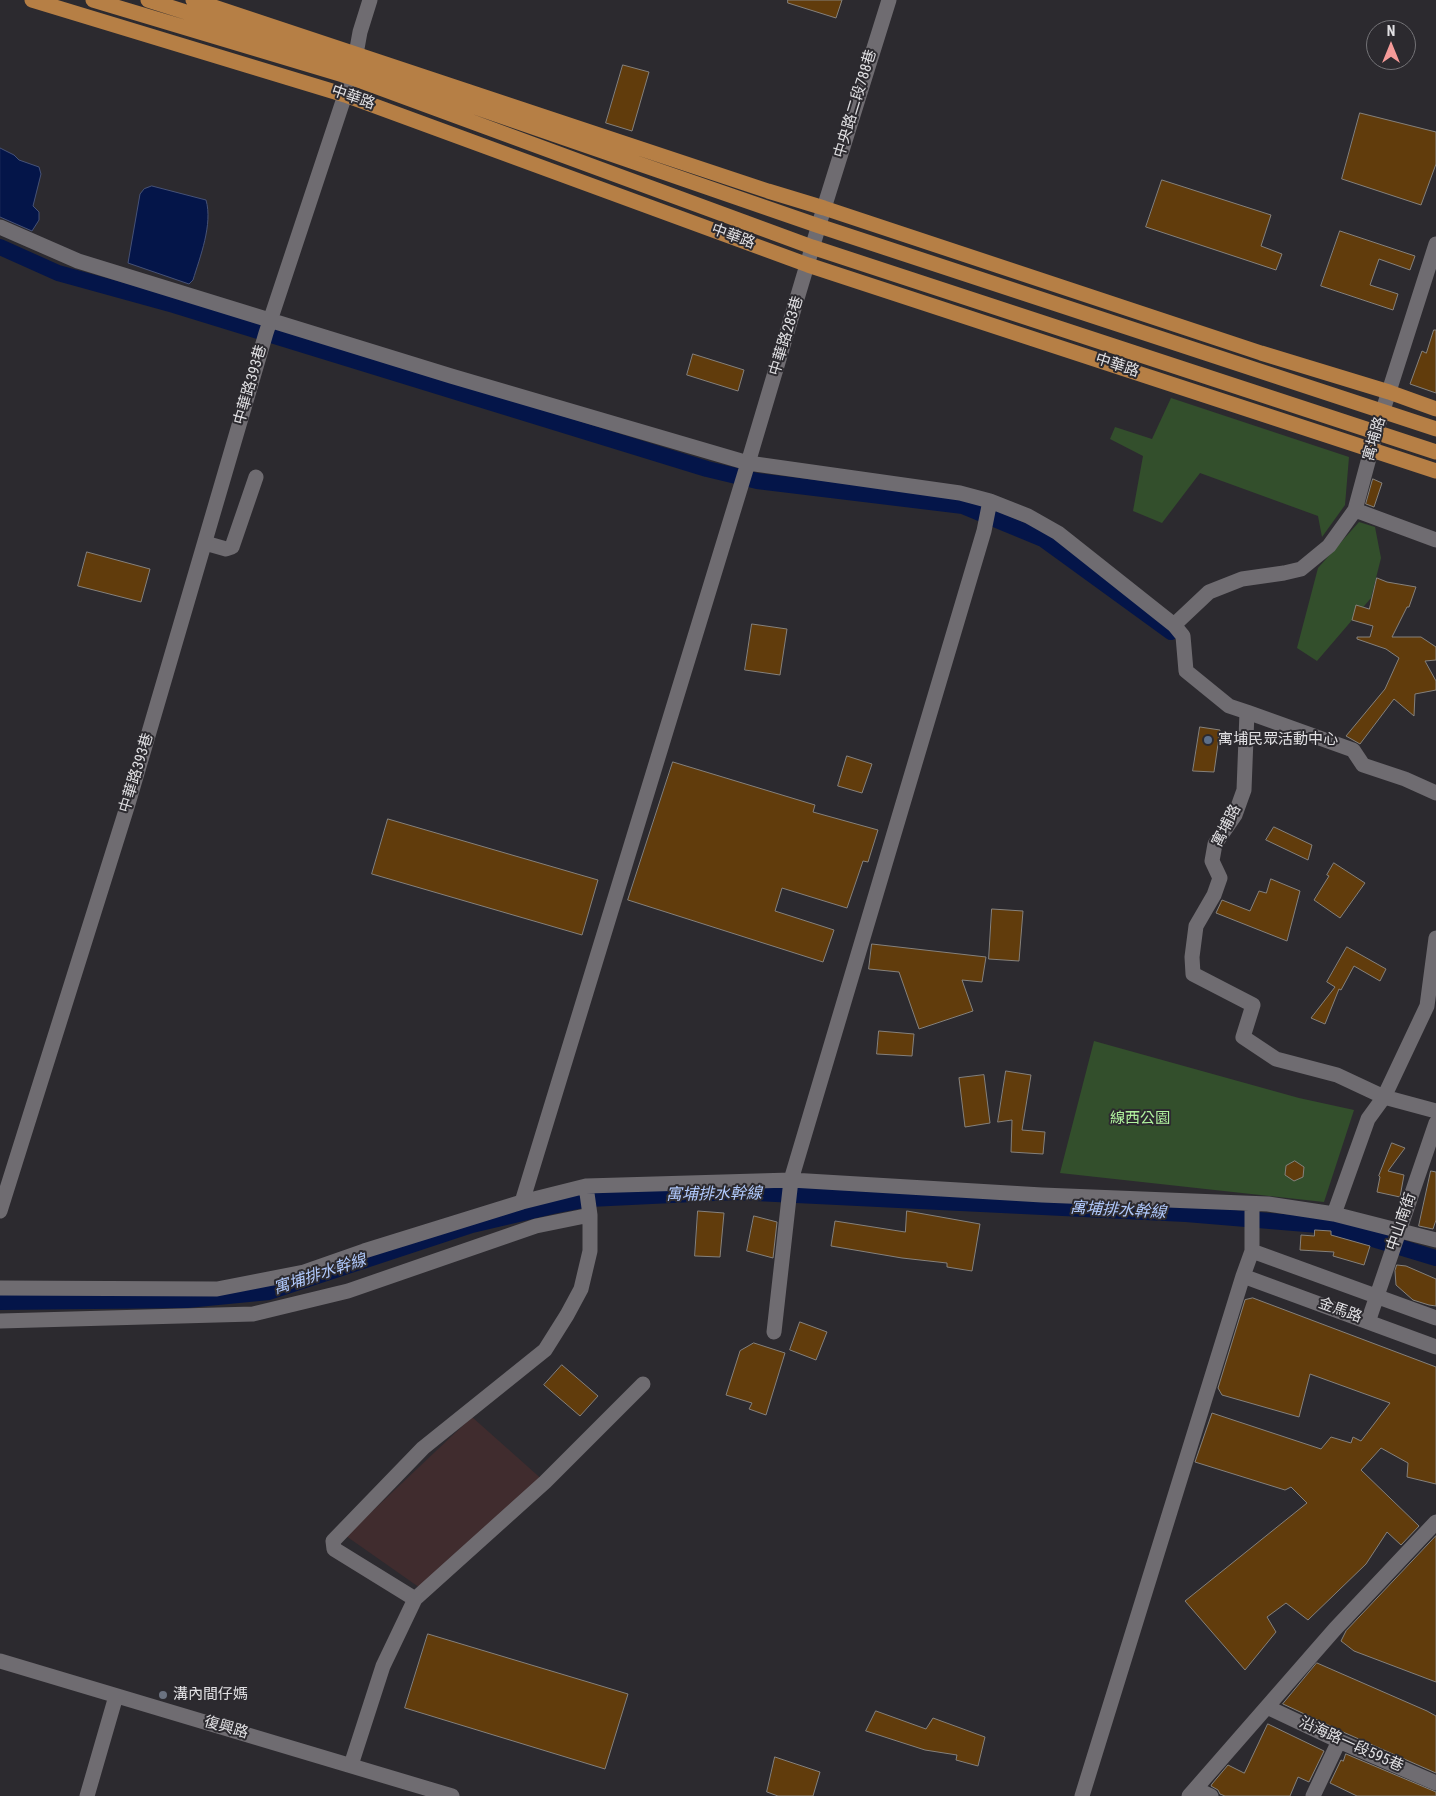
<!DOCTYPE html>
<meta charset="utf-8">
<style>
body{margin:0}
#map{position:relative;width:1436px;height:1796px;overflow:hidden;background:#2c2a2f;font-family:"Roboto Condensed",sans-serif}
canvas{display:block}
.north{position:absolute;left:1366px;top:20px;width:50px;height:50px;box-sizing:border-box;background:#2c2a2f;border:1px solid #747377;border-radius:50%;rotate:0deg;font-size:14px;font-weight:700;line-height:20px;text-align:center;color:#e1e0e3}
.north::after{content:'';display:block;margin:auto;width:18px;height:22px;background:#f59b99;clip-path:polygon(50% 0,100% 100%,50% 72%,0 100%)}
</style>
<div id="map">
<canvas width="1436" height="1796"></canvas>
<div class="north">N</div>
</div>
<script>
const g = document.querySelector('canvas').getContext('2d');
g.lineJoin = 'round';
function paint(path, color) {
  g.fillStyle = color;
  g.fill(path, 'evenodd');
}
function strokePath(path, color, width, dash) {
  g.strokeStyle = color;
  g.lineWidth = width;
  g.lineCap = dash ? 'butt' : 'round';
  g.setLineDash(dash || []);
  g.stroke(path);
}
function write(font, color, halo, rows, align = 'center') {
  g.font = font + ' "Roboto Condensed","Noto Sans TC",sans-serif';
  g.lineWidth = 4;
  g.setLineDash([]);
  g.textBaseline = 'middle';
  g.strokeStyle = halo;
  g.fillStyle = color;
  for (const [text, x, y, turn = 0] of rows) {
    g.save();
    g.translate(x, y);
    g.rotate((+turn || 0) * Math.PI / 180);
    g.textAlign = isNaN(turn) ? turn : align;
    if (halo) g.strokeText(text, 0, 0);
    g.fillText(text, 0, 0);
    g.restore();
  }
}
const industrial = new Path2D(`
 M 472,1417 L 545,1482 L 423,1590 L 346,1536 Z`);
const green = new Path2D(`
 M 1171,398 L 1349,457 L 1345,505 L 1322,537 L 1318,516 L 1200,473 L 1162,523 L 1133,511 L 1143,456 L 1110,439 L 1115,427 L 1152,439 Z
 M 1359,522 L 1375,527 L 1381,558 L 1371,598 L 1317,661 L 1297,648 L 1318,568 Z
 M 1094,1041 L 1299,1098 L 1354,1110 L 1324,1202 L 1060,1173 Z`);
const water = new Path2D(`
 M 0,148 L 14,155 L 19,160 L 39,167 L 41,174 L 33,206 L 39,212 L 39,220 L 32,231 L 0,217 Z
 M 152,186 L 206,200 C 213,224 200,257 193,280 L 189,284 L 128,263 L 140,194 L 144,189 Z`);
const canal = new Path2D(`
 M 0,247 L 58,273 L 174,305 L 707,469 L 757,481 L 963,506 L 1043,539 L 1171,632
 M 0,1302 L 187,1300 L 269,1292 L 472,1225 L 553,1206 L 589,1199 L 735,1192 L 1186,1214 L 1330,1226 L 1436,1258`);
const building = new Path2D(`
 M 788,0 L 842,0 L 836,18 L 788,3 Z
 M 623,65 L 649,72 L 632,131 L 606,123 Z
 M 1360,113 L 1436,132 L 1436,164 L 1421,205 L 1342,179 Z
 M 1162,180 L 1271,215 L 1261,246 L 1282,254 L 1276,270 L 1146,227 Z
 M 1340,231 L 1415,256 L 1410,270 L 1379,259 L 1370,285 L 1398,294 L 1393,310 L 1321,286 Z
 M 1434,330 L 1436,330 L 1436,393 L 1410,384 L 1422,351 L 1426,353 Z
 M 693,354 L 744,370 L 738,391 L 687,375 Z
 M 1373,479 L 1382,483 L 1374,507 L 1366,504 Z
 M 87,552 L 150,569 L 141,602 L 78,586 Z
 M 1377,578 L 1387,582 L 1416,587 L 1409,607 L 1407,607 L 1392,637 L 1421,637 L 1436,647 L 1436,660 L 1425,661 L 1436,681 L 1436,690 L 1415,694 L 1414,716 L 1394,699 L 1360,744 L 1346,736 L 1385,689 L 1399,658 L 1386,649 L 1357,639 L 1357,637 L 1370,637 L 1373,626 L 1352,620 L 1356,605 L 1369,609 Z
 M 752,624 L 787,629 L 780,675 L 745,670 Z
 M 1200,727 L 1220,730 L 1214,772 L 1193,771 Z
 M 847,756 L 872,764 L 862,793 L 838,786 Z
 M 673,762 L 815,805 L 813,812 L 878,830 L 868,862 L 863,861 L 847,908 L 782,888 L 775,911 L 834,930 L 823,962 L 628,900 Z
 M 388,819 L 598,880 L 582,935 L 372,874 Z
 M 1274,827 L 1312,845 L 1308,860 L 1266,840 Z
 M 1334,863 L 1365,883 L 1340,918 L 1314,900 L 1329,876 L 1327,875 Z
 M 1271,879 L 1300,891 L 1287,941 L 1216,913 L 1222,900 L 1250,911 L 1259,891 L 1266,893 Z
 M 992,909 L 1023,911 L 1019,961 L 989,959 Z
 M 872,944 L 986,957 L 982,982 L 962,980 L 973,1011 L 919,1029 L 899,972 L 869,969 Z
 M 1347,947 L 1386,969 L 1380,981 L 1354,966 L 1341,990 L 1339,989 L 1325,1024 L 1311,1018 L 1335,987 L 1327,982 Z
 M 879,1031 L 914,1034 L 912,1056 L 877,1054 Z
 M 1006,1071 L 1031,1075 L 1022,1130 L 1045,1132 L 1043,1154 L 1011,1152 L 1012,1120 L 998,1122 Z
 M 984,1075 L 990,1123 L 965,1127 L 959,1078 Z
 M 1392,1143 L 1405,1148 L 1388,1171 L 1404,1175 L 1400,1197 L 1377,1192 L 1380,1177 L 1379,1176 Z
 M 1295,1161 L 1304,1167 L 1303,1177 L 1294,1181 L 1285,1175 L 1286,1166 Z
 M 1431,1171 L 1436,1172 L 1436,1220 L 1433,1229 L 1419,1226 Z
 M 698,1211 L 724,1213 L 720,1257 L 695,1256 Z
 M 907,1211 L 980,1224 L 972,1271 L 947,1267 L 947,1263 L 902,1258 L 831,1246 L 835,1221 L 905,1232 Z
 M 754,1216 L 777,1222 L 773,1258 L 747,1251 Z
 M 1315,1230 L 1331,1231 L 1331,1235 L 1370,1246 L 1364,1265 L 1333,1256 L 1334,1252 L 1300,1250 L 1301,1235 L 1314,1236 Z
 M 1397,1265 L 1406,1266 L 1436,1279 L 1436,1306 L 1429,1305 L 1413,1300 L 1396,1285 L 1395,1271 Z
 M 1253,1298 L 1436,1367 L 1436,1484 L 1407,1477 L 1408,1463 L 1381,1448 L 1361,1470 L 1419,1526 L 1401,1545 L 1387,1532 L 1366,1564 L 1308,1620 L 1286,1603 L 1267,1617 L 1276,1632 L 1245,1670 L 1185,1601 L 1307,1503 L 1291,1487 L 1285,1490 L 1195,1462 L 1212,1413 L 1321,1449 L 1331,1437 L 1351,1443 L 1353,1437 L 1361,1441 L 1390,1403 L 1310,1374 L 1299,1417 L 1222,1395 L 1218,1388 L 1245,1300 Z
 M 800,1322 L 827,1332 L 816,1360 L 790,1350 Z
 M 754,1343 L 785,1353 L 766,1415 L 749,1409 L 752,1403 L 726,1395 L 740,1351 Z
 M 562,1365 L 598,1396 L 580,1416 L 544,1385 Z
 M 1436,1536 L 1436,1682 L 1354,1651 L 1341,1641 L 1346,1631 Z
 M 428,1634 L 628,1694 L 605,1769 L 405,1708 Z
 M 1317,1663 L 1427,1711 L 1436,1716 L 1436,1773 L 1343,1732 L 1283,1704 Z
 M 876,1711 L 926,1729 L 933,1718 L 985,1737 L 978,1766 L 956,1760 L 957,1755 L 925,1750 L 866,1731 Z
 M 1268,1724 L 1324,1751 L 1309,1782 L 1298,1777 L 1290,1796 L 1225,1796 L 1220,1794 L 1218,1790 L 1211,1786 L 1212,1784 L 1228,1765 L 1244,1773 Z
 M 1346,1754 L 1436,1792 L 1436,1796 L 1357,1796 L 1330,1783 L 1341,1760 L 1343,1761 Z
 M 775,1757 L 820,1772 L 813,1796 L 778,1796 L 767,1792 Z`);
const minor = new Path2D(`
 M 0,227 L 78,261 L 451,376 L 748,463 L 960,493 L 990,501 L 1028,516 L 1058,533 L 1174,625
 M 1436,244 L 1376,432 L 1355,510 L 1329,546 L 1301,569 L 1284,573 L 1242,579 L 1209,592 L 1174,625 L 1183,636 L 1186,671 L 1229,706 L 1247,712 L 1244,790 L 1235,815 L 1215,844 L 1212,861 L 1220,878 L 1214,895 L 1196,926 L 1192,957 L 1193,974 L 1253,1005 L 1243,1037 L 1276,1059 L 1337,1075 L 1384,1097 L 1436,1111
 M 1355,510 L 1436,540
 M 205,543 L 226,549 L 232,547 L 256,477
 M 1247,712 L 1353,750 L 1363,765 L 1405,779 L 1436,793
 M 522,1202 L 748,463 L 824,208 L 889,0
 M 0,1211 L 128,804 L 266,333 L 345,95 L 356,54 L 360,32 L 370,0
 M 1334,1214 L 1368,1119 L 1384,1097 L 1427,1006 L 1436,938
 M 1252,1251 L 1436,1318
 M 1243,1276 L 1436,1347
 M 0,1288 L 217,1289 L 304,1272 L 364,1251 L 522,1202 L 586,1186 L 791,1180 L 1042,1195 L 1268,1204 L 1334,1214 L 1436,1240
 M 0,1321 L 253,1314 L 348,1291 L 536,1226 L 590,1215
 M 1368,1322 L 1436,1123
 M 774,1332 L 791,1180 L 984,531 L 990,501
 M 415,1599 L 334,1549 L 333,1541 L 423,1448 L 545,1350 L 567,1315 L 581,1289 L 590,1251 L 590,1215 L 586,1186
 M 0,1661 L 452,1796
 M 1267,1707 L 1339,1741 L 1436,1783
 M 351,1765 L 383,1666 L 415,1599 L 545,1482 L 643,1384
 M 1196,1789 L 1211,1796
 M 87,1796 L 116,1696
 M 1082,1796 L 1243,1276 L 1252,1251 L 1252,1204
 M 1189,1796 L 1335,1629 L 1436,1522
 M 1313,1796 L 1339,1741`);
const major = new Path2D(`
 M 32,0 L 345,95 L 808,265 L 1436,471
 M 93,0 L 350,77 L 812,247 L 1436,452
 M 148,0 L 353,65 L 819,226 L 1436,429
 M 193,0 L 768,191 L 824,208 L 1261,353 L 1389,392 L 1436,409`);
const markers = [
 [1208,740,5,"#5c6f8a"],
 [163,1695,5,"#6b7280"]
];
const streetNames = [
 ["中華路",353,98,19],
 ["中央路二段788巷",856,104,-73],
 ["中華路",733,237,20],
 ["中華路283巷",787,336,-73],
 ["中華路",1117,366,18],
 ["中華路393巷",251,385,-74],
 ["寓埔路",1375,439,-74],
 ["中華路393巷",137,773,-73],
 ["寓埔路",1227,826,-63],
 ["中山南街",1402,1222,-71],
 ["金馬路",1340,1311,20],
 ["復興路",226,1728,16],
 ["沿海路一段595巷",1351,1745,24]
];
const poiNames = [
 ["寓埔民眾活動中心",1218,740],
 ["溝內間仔媽",173,1695]
];
const parkNames = [
 ["線西公園",1140,1119]
];
const waterNames = [
 ["寓埔排水幹線",714,1195,-1],
 ["寓埔排水幹線",1118,1211,3],
 ["寓埔排水幹線",320,1275,-18]
];
paint(industrial, '#402c2e');
paint(green, '#334f2c');
paint(water, '#041549');
strokePath(water, '#465277', 1);
strokePath(canal, '#041549', 16);
paint(building, '#613c0c');
strokePath(building, '#85817c', 1);
strokePath(minor, '#6f6c71', 15);
strokePath(major, '#b67f45', 15);
for (const [x, y, r, color] of markers) {
  const dot = new Path2D();
  dot.arc(x, y, r, 0, 2 * Math.PI);
  g.fillStyle = color;
  g.fill(dot);
  strokePath(dot, '#2c2a2f', 2);
}
write('15px', '#e1e0e3', '#2c2a2f', streetNames);
write('15px', '#e1e0e3', '#2c2a2f', poiNames, 'left');
write('15px', '#b1f39f', '#2c2a2f', parkNames);
write('italic 16px', '#b0c9fc', '#2c2a2f', waterNames);
</script>
